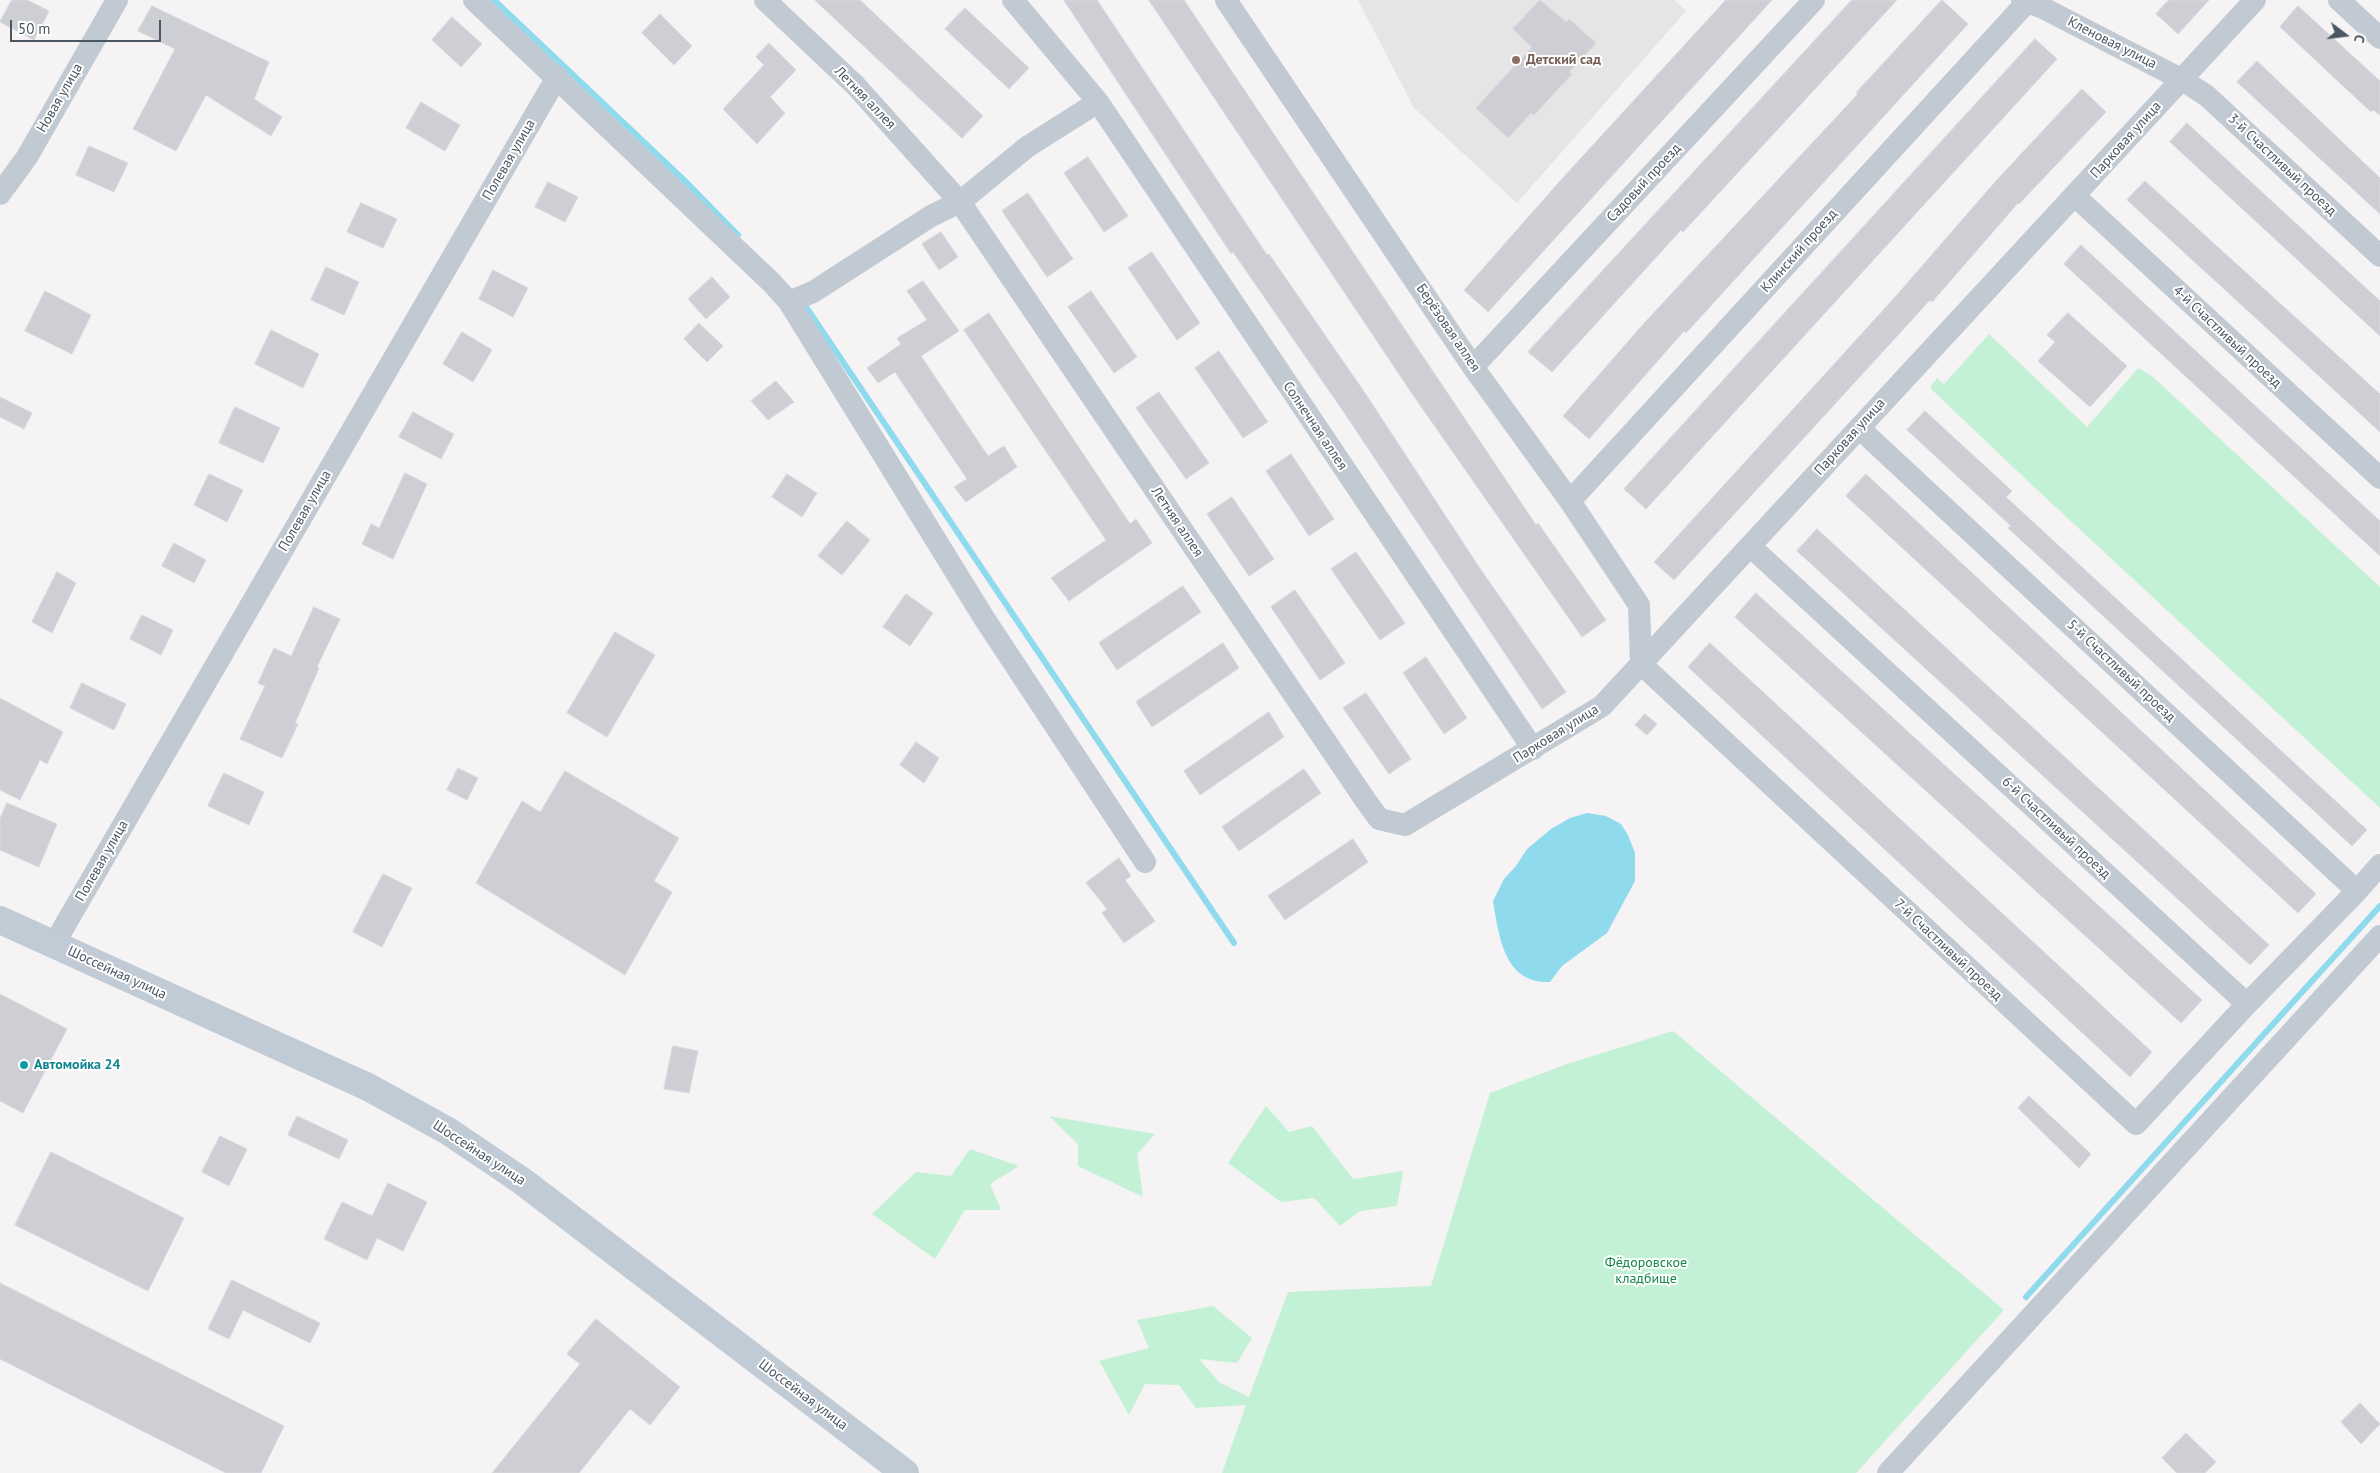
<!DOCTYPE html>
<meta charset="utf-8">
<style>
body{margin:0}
#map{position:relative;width:2380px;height:1473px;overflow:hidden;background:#f5f3f3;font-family:"PT Sans",sans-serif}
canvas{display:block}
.north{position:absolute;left:2320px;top:10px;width:50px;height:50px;-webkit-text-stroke:4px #fff;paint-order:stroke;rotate:105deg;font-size:14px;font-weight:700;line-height:20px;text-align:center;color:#4a5661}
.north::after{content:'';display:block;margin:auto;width:18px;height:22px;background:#4a5661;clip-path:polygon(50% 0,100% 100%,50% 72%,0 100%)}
.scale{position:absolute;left:10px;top:20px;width:151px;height:22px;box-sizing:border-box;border:2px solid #4a5661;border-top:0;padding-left:6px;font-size:15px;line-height:18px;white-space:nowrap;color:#4a5661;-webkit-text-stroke:4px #fff;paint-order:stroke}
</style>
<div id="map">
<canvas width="2380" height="1473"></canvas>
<div class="north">С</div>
<div class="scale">50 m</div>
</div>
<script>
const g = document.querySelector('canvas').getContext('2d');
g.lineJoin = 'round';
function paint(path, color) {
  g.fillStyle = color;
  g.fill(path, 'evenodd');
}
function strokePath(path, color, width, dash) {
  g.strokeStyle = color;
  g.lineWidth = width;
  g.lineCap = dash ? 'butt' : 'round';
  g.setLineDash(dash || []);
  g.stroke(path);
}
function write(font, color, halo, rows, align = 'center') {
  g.font = font + ' "PT Sans",sans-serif';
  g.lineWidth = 4;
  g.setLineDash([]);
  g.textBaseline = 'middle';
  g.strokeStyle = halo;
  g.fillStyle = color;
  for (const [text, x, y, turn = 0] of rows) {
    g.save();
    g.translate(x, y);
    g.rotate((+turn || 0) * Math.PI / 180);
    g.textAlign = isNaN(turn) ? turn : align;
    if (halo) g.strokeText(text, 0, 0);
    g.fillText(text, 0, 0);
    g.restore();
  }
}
const education = new Path2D(`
 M 1358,0 L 1674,0 L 1686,11 L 1517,203 L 1414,108 Z`);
const green = new Path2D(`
 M 1989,334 L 2087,427 L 2138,368 L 2152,376 L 2380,587 L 2380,808 L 2033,486 L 1930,388 L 1937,378 L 1944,384 Z
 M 1673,1031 L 2004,1310 L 1856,1473 L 1222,1473 L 1246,1405 L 1196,1408 L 1179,1385 L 1145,1384 L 1129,1415 L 1099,1361 L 1149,1348 L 1137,1320 L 1213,1306 L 1252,1338 L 1237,1363 L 1199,1359 L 1219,1382 L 1249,1397 L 1288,1292 L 1431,1286 L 1490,1093 L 1567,1064 Z
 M 1266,1106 L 1289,1132 L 1312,1126 L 1353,1179 L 1403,1171 L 1397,1206 L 1360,1211 L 1340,1226 L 1314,1198 L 1281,1202 L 1228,1163 Z
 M 1049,1116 L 1155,1134 L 1137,1154 L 1143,1197 L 1078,1166 L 1078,1144 Z
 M 970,1149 L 1019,1166 L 990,1184 L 1001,1210 L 965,1210 L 935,1259 L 872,1214 L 916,1172 L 951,1176 Z`);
const water = new Path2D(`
 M 1587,813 L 1606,816 L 1621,824 L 1628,835 L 1635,853 L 1635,881 L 1607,933 L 1562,966 L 1550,982 C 1504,984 1499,936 1493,901 L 1504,879 L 1516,866 L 1527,849 L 1551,829 L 1570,818 Z`);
const stream = new Path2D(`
 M 494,0 L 687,183 L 738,235
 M 802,301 L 1234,943
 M 2026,1297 L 2380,906`);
const building = new Path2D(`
 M 12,0 L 27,0 L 49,11 L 34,40 L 0,22 Z
 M 815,0 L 860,0 L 983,116 L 962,138 Z
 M 1064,0 L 1097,0 L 1267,255 L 1269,254 L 1365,393 L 1479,567 L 1566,692 L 1542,709 L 1341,408 L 1233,252 L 1231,253 Z
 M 1149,0 L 1184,0 L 1536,525 L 1538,523 L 1606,620 L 1582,637 L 1413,395 Z
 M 1540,0 L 1566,22 L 1569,19 L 1596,43 L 1569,72 L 1572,74 L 1534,115 L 1531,113 L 1508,138 L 1476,108 L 1532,47 L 1513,29 Z
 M 1726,0 L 1772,0 L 1488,312 L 1464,290 L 1560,181 Z
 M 1852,0 L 1897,0 L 1683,232 L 1681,230 L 1552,372 L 1528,352 Z
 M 1942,0 L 1968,24 L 1686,333 L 1684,331 L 1589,439 L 1563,416 L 1646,321 L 1858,94 L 1856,93 Z
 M 2169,0 L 2209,0 L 2178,34 L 2156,14 Z
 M 152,6 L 269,62 L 254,99 L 282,117 L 271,136 L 206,95 L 176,151 L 133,129 L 175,49 L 138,31 Z
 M 2298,6 L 2380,81 L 2380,115 L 2373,110 L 2371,112 L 2280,27 Z
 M 965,8 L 1029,68 L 1009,89 L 945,29 Z
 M 660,14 L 692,46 L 674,65 L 642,33 Z
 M 452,17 L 482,44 L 461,67 L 432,40 Z
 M 2035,39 L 2057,59 L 1646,509 L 1624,489 Z
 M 769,43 L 796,70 L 770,97 L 785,113 L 757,144 L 723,109 L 764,65 L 756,57 Z
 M 2257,61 L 2380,178 L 2380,214 L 2237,82 Z
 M 2082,89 L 2106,112 L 2019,204 L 2018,203 L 1932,302 L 1930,300 L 1674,580 L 1654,562 L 1896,296 L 1995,182 Z
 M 421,102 L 460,125 L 445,151 L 406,128 Z
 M 2187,123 L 2380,301 L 2380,336 L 2170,142 Z
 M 89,146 L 128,163 L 114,192 L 76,175 Z
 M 1088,157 L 1128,216 L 1104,232 L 1064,173 Z
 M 2145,181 L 2380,394 L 2380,432 L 2127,200 Z
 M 548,182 L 578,197 L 565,222 L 535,207 Z
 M 1028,193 L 1073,259 L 1047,277 L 1002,211 Z
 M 361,203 L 397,219 L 383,248 L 347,232 Z
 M 941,232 L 958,257 L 939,270 L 922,244 Z
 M 2081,245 L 2380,521 L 2380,556 L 2064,264 Z
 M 1152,252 L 1200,323 L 1177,340 L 1128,268 Z
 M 326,267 L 359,282 L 344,315 L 311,300 Z
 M 493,270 L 528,288 L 513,317 L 479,299 Z
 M 712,277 L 730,297 L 706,319 L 688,299 Z
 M 923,281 L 959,331 L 921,356 L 988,456 L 1004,446 L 1017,467 L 966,502 L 954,487 L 967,479 L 895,372 L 878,383 L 867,368 L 901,344 L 897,338 L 927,320 L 907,291 Z
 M 45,291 L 91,315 L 72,354 L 25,331 Z
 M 1091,291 L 1137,357 L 1114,373 L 1068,307 Z
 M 989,313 L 1130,524 L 1136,519 L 1152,543 L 1069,601 L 1051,578 L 1106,540 L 964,330 Z
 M 2068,313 L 2127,366 L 2090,407 L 2038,361 L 2055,342 L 2047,335 Z
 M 699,323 L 723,346 L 707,362 L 684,339 Z
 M 271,330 L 319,354 L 303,388 L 255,364 Z
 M 462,332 L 492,350 L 473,382 L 443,364 Z
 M 1219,351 L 1268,422 L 1243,438 L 1195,368 Z
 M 776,381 L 794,402 L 768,420 L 751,401 Z
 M 1159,392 L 1209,463 L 1186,479 L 1136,408 Z
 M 0,397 L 32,413 L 24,429 L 0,417 Z
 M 235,407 L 280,428 L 263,463 L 219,443 Z
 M 1925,411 L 2012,491 L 2006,497 L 2367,830 L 2352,846 L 2008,528 L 2011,526 L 1907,430 Z
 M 413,412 L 454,434 L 441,459 L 399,437 Z
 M 1291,454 L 1334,519 L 1309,536 L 1266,471 Z
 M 405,473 L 427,484 L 393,559 L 362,544 L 371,524 L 379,528 Z
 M 209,474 L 243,490 L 227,522 L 194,505 Z
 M 787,474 L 817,493 L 802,517 L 772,497 Z
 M 1866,474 L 2316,894 L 2298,913 L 1846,496 Z
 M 1232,497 L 1274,559 L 1249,576 L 1207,514 Z
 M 847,521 L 870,540 L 842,575 L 818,556 Z
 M 1817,529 L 2269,945 L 2250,965 L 1797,551 Z
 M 174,543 L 206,560 L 194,583 L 162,566 Z
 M 1356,552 L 1405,623 L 1380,640 L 1331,569 Z
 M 57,572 L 76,583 L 52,633 L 32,622 Z
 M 1183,586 L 1201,612 L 1117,670 L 1099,643 Z
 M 1295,590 L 1345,663 L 1320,680 L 1271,607 Z
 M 1756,593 L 2202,1000 L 2181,1023 L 1735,617 Z
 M 906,594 L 933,613 L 910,646 L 883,627 Z
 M 314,607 L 340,619 L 317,667 L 319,668 L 295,723 L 298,724 L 282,758 L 240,739 L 265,686 L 258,683 L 274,648 L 291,656 Z
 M 142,615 L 173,630 L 161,655 L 130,639 Z
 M 615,632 L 655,655 L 607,737 L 567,713 Z
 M 1223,643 L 1239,668 L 1152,727 L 1136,702 Z
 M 1710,643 L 2152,1052 L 2130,1077 L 1688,667 Z
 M 1426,657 L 1467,718 L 1444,734 L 1403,673 Z
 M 82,683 L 126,704 L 114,730 L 70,708 Z
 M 1366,693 L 1411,759 L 1389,774 L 1343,708 Z
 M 0,698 L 63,732 L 47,764 L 40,760 L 20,800 L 0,790 Z
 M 1269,712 L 1284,737 L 1200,795 L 1184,771 Z
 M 1645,714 L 1657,724 L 1647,735 L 1635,725 Z
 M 916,742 L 939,758 L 924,783 L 900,765 Z
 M 458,768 L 478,778 L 467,800 L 447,790 Z
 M 1304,769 L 1321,793 L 1239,851 L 1222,827 Z
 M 565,771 L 679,838 L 654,881 L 672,892 L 625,975 L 476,883 L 522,801 L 540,812 Z
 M 224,773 L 264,792 L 249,825 L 208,806 Z
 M 7,803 L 57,824 L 39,867 L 0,850 L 0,819 Z
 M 1353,839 L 1368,862 L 1285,920 L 1268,896 Z
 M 1119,858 L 1131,876 L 1125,880 L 1155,921 L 1124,943 L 1102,913 L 1107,909 L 1086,883 Z
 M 383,874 L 412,888 L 382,947 L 353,932 Z
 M 0,994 L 67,1029 L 23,1113 L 0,1101 Z
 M 673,1046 L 698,1051 L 689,1093 L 664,1089 Z
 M 2029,1096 L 2091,1154 L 2079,1168 L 2018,1108 Z
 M 297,1116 L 348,1140 L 339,1159 L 288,1135 Z
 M 220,1136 L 247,1149 L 229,1186 L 202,1172 Z
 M 51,1152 L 184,1218 L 148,1291 L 15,1225 Z
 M 388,1183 L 427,1202 L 403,1251 L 377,1238 L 367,1260 L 324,1239 L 342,1202 L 372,1216 Z
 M 232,1280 L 320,1323 L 310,1343 L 243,1310 L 229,1339 L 208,1329 Z
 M 0,1283 L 284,1426 L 261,1473 L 226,1473 L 0,1359 Z
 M 596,1319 L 680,1387 L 650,1425 L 630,1409 L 579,1473 L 492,1473 L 580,1364 L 567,1354 Z
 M 2360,1403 L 2380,1424 L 2361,1444 L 2341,1422 Z
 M 2186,1433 L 2216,1462 L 2205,1473 L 2177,1473 L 2162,1458 Z`);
const street = new Path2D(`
 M 474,0 L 772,283 L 789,302 L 984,618 L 1145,862
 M 765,0 L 855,85 L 960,202 L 1366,801 L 1379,819 L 1405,825 L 1602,706 L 2255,0
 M 1013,0 L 1098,102 L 1533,749
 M 1226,0 L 1473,367 L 1570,501 L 1639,605 L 1641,664 L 2136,1124 L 2247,1004
 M 2022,0 L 2043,8 L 2181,79 L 2207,96 L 2380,256
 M 2339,0 L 2380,38
 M 0,194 L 27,157 L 117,0
 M 2075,196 L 2380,478
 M 789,302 L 813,292 L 931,216 L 960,202 L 1027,147 L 1098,102
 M 1473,367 L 1814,0
 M 1859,428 L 2357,891 L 2380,865
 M 1570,501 L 2027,2
 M 1750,546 L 2247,1004 L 2357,891
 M 54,944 L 557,77
 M 1888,1473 L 2380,936`);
const secondary = new Path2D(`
 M 0,920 L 368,1087 L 448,1131 L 522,1181 L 905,1473`);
const markers = [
 [1516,60,5,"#8d6e63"],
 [24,1065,5,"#0f9aa8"]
];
const streetNames = [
 ["Кленовая улица",2112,43,27],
 ["Новая улица",60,98,-60],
 ["Летняя аллея",865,98,46],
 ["Парковая улица",2126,140,-48],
 ["Полевая улица",509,160,-60],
 ["3-й Счастливый проезд",2282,165,43],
 ["Садовый проезд",1644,183,-47],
 ["Клинский проезд",1799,251,-48],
 ["Берёзовая аллея",1448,328,56],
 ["4-й Счастливый проезд",2227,337,43],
 ["Солнечная аллея",1315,426,56],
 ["Парковая улица",1850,437,-48],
 ["Полевая улица",305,511,-60],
 ["Летняя аллея",1177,522,56],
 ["5-й Счастливый проезд",2121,671,43],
 ["Парковая улица",1556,734,-32],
 ["6-й Счастливый проезд",2056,828,43],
 ["Полевая улица",102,861,-60],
 ["7-й Счастливый проезд",1948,950,43],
 ["Шоссейная улица",117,973,25],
 ["Шоссейная улица",479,1153,33],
 ["Шоссейная улица",803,1395,37]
];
const educationNames = [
 ["Детский сад",1526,60]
];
const cultureNames = [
 ["Автомойка 24",34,1065]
];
const parkNames = [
 ["Фёдоровское",1646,1263],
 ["кладбище",1646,1279]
];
paint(education, '#e6e4e5');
paint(green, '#c3f1d5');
paint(water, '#90daee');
strokePath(stream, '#90daee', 6);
paint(building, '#cdcfd5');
strokePath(building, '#d7d9de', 1);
strokePath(street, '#c1cad2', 22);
strokePath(secondary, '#c1cbd6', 28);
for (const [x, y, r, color] of markers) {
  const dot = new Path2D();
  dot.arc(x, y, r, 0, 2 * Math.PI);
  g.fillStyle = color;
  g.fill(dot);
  strokePath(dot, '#fff', 2);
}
write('14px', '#4a5661', '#fff', streetNames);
write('bold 14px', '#785e54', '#fff', educationNames, 'left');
write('bold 14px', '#0d838f', '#fff', cultureNames, 'left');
write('14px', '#17864f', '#fff', parkNames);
</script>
